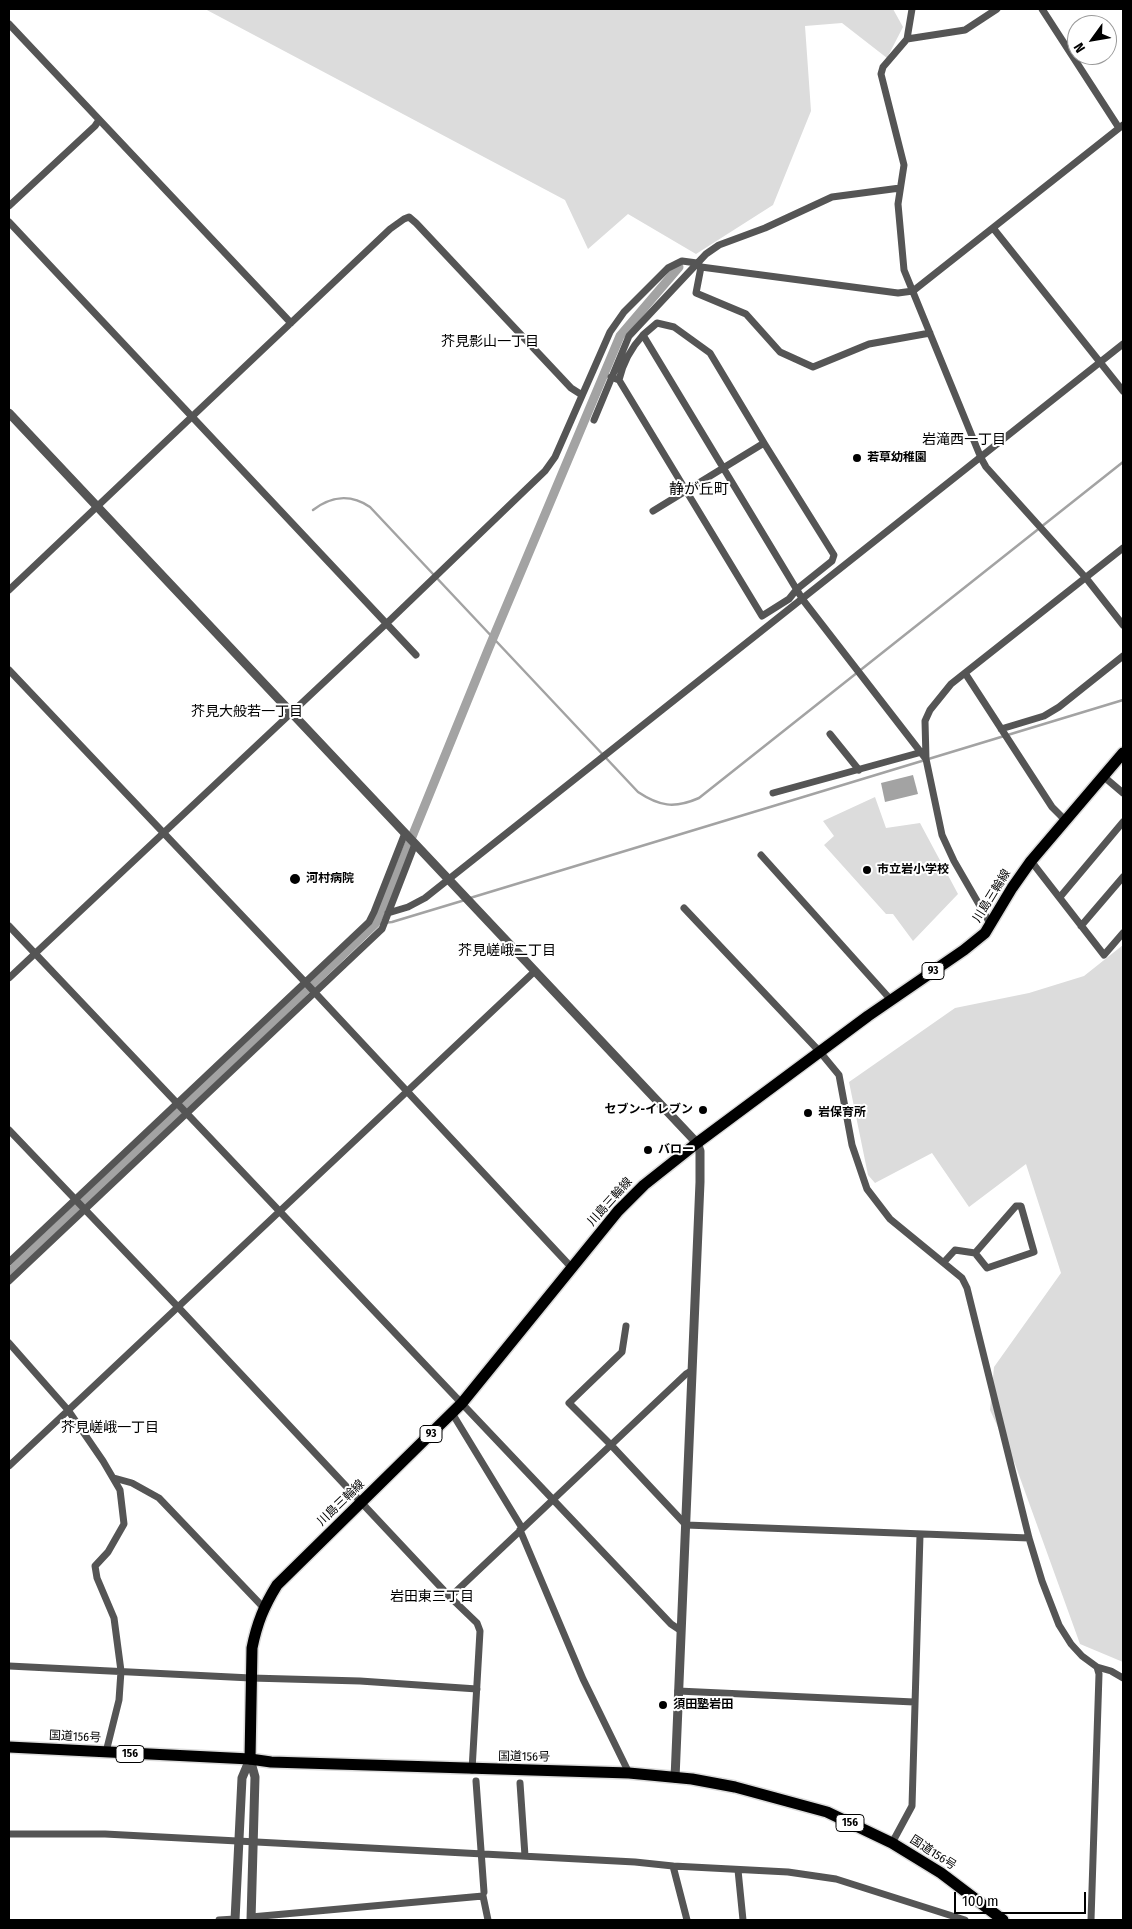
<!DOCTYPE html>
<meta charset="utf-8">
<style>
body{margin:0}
#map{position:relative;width:1132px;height:1929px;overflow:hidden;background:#fff;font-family:"Fira Sans Condensed",sans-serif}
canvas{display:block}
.frame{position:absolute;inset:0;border:10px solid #000;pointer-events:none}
.north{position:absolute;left:1067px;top:15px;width:50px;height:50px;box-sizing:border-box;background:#fff;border:1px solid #999;border-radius:50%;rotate:238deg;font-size:14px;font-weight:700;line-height:20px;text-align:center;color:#000}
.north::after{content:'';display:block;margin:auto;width:18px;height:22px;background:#000;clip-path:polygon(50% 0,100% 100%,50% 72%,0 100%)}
.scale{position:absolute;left:954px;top:1892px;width:132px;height:22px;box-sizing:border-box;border:2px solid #000;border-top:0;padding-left:6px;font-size:15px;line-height:18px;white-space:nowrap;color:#000;-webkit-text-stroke:4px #fff;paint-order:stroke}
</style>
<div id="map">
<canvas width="1132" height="1929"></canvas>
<div class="frame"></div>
<div class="north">N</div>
<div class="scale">100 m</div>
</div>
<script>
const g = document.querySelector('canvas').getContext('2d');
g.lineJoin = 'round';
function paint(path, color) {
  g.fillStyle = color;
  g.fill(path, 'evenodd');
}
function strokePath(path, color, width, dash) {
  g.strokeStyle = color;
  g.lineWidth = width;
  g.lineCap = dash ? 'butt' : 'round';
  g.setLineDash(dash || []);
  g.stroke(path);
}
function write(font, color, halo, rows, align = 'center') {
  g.font = font + ' "Fira Sans Condensed","Noto Sans JP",sans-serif';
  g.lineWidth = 4;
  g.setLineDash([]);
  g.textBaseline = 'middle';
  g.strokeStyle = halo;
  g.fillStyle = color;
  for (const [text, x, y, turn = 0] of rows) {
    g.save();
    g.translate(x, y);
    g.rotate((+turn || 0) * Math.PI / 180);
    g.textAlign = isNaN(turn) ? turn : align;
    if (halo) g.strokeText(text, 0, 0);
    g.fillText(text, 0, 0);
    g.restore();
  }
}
const green = new Path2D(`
 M 205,9 L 893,9 L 903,27 L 887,58 L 842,23 L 805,26 L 811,111 L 773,205 L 696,254 L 628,214 L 588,249 L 565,200 Z
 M 875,797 L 886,828 L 920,823 L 958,894 L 913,941 L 893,914 L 886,914 L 824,845 L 834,836 L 823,821 Z
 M 1123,945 L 1123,1662 L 1080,1644 L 1015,1464 L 990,1410 L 994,1367 L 1061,1273 L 1026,1164 L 969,1207 L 932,1153 L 875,1183 L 868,1175 L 849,1082 L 955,1008 L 1029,993 L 1084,976 Z`);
const water = new Path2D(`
 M 913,775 L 918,794 L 885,802 L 881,783 Z`);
const stream = new Path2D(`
 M 313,510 C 331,496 351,494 370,507 L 638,792 C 659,806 674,809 699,798 L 1123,462
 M 470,898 L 1123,700
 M 375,924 L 392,922 L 465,900`);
const canal = new Path2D(`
 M 9,1273 L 375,924 L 383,908 L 488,650 L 620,336 L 679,267`);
const minor = new Path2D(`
 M 912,9 L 907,39 L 883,67 L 881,74 L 904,165 L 898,204 L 904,270 L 981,458 L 986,467 L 1086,578 L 1123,625
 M 1042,9 L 1119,128
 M 9,24 L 291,323
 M 907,39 L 965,30 L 997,9
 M 9,206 L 95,126 L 99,120
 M 9,222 L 416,655
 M 993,228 L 1123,391
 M 701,267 L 696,293 L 746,314 L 780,352 L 813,367 L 869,344 L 930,333
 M 643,335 L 657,323 L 674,327 L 710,353 L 764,443 L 653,511
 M 611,377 L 619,380 L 762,616 L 789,599 L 797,589 L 832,561 L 834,555 L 764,443
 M 619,380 C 623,363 631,348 643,335 L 803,600 L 926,759
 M 594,420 L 629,336 L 706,254 L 719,245 L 765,228 L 832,197 L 900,188
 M 9,590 L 390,229 L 404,219 L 409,217 L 416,223 L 571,388 L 582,395
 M 9,670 L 305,982 L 572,1268
 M 965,673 L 1052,807 L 1065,820
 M 1001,729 L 1044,716 L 1059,707 L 1123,656
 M 830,734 L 859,770
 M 1103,776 L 1123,793
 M 773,793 L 922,752
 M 761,855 L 891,1000
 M 1031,861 L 1104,955 L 1123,933
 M 1060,897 L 1123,822
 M 684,908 L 820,1052 L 839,1075 L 852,1145 L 867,1189 L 890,1219 L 962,1278 L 967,1288 L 1029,1538 L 1042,1581 L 1059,1625 L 1071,1644 L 1082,1656 L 1097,1667 L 1111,1671 L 1123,1678
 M 388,913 L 408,907 L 425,898 L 1123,344
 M 991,925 L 954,861 L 942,835 L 926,759 L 925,721 L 930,710 L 951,684 L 1123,548
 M 9,926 L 671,1624 L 680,1630
 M 1081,926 L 1123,877
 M 9,978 L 387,623 L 545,471 L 555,457 L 610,332 L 624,312 L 668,268 L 682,261 L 697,263 L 701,267 L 898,293 L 913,291 L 1123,125
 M 9,1130 L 178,1307 L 450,1597 L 477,1623 L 480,1631 L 472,1770
 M 9,1262 L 369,922 L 374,912 L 405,833
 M 944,1262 L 955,1250 L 975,1253 L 1016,1206 L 1021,1206 L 1034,1252 L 987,1268 L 975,1253
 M 9,1281 L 382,929 L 415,844
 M 626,1326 L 622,1352 L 569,1403 L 611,1445 L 686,1525 L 1029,1538
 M 9,1343 L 68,1410 L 103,1461 L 120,1490 L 124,1524 L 108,1552 L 95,1566 L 97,1578 L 114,1618 L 121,1671 L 119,1700 L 106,1752
 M 452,1413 L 522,1528
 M 9,1466 L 535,971
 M 114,1478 L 132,1483 L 159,1498 L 263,1607
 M 520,1530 L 583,1679 L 629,1773
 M 450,1597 L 686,1374 L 691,1371
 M 9,1666 L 251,1678 L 360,1681 L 477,1689
 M 678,1691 L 914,1702
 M 476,1781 L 484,1892
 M 520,1783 L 525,1856
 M 9,1834 L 105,1834 L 635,1862 L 673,1866 L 788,1872 L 836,1879 L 965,1920
 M 892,1843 L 912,1806 L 920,1535
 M 673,1866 L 687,1920
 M 738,1870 L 743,1920
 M 251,1917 L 483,1896 L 488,1920
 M 219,1920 L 235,1919
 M 1091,1920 L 1099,1674 L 1097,1667`);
const tertiary = new Path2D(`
 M 9,413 L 697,1143 L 700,1151 L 700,1182 L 675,1778
 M 250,1759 L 255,1777 L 251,1920
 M 235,1920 L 242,1778 L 250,1759`);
const primary = new Path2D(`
 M 250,1759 L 252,1648 C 257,1623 264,1606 277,1585 L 462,1403 L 618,1211 L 644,1185 L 697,1143 L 868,1016 L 964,950 L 985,933 L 1012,888 L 1031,861 L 1123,753`);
const trunk = new Path2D(`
 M 9,1747 L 250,1759 L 271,1762 L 629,1773 L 692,1779 L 735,1787 L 827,1812 L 892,1843 L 941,1873 L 1003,1920`);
const markers = [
 [857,458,5,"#000"],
 [867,870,5,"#000"],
 [295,879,6,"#000"],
 [703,1110,5,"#000"],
 [808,1113,5,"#000"],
 [648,1150,5,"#000"],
 [663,1705,5,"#000"]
];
const shields = [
 [933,971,22],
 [431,1434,22],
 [130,1754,28],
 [850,1823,28]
];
const shieldNames = [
 ["93",933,971],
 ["93",431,1434],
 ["156",130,1754],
 ["156",850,1823]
];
const poiNames = [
 ["若草幼稚園",867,458],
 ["市立岩小学校",877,870],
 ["河村病院",306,879],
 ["セブン-イレブン",693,1110,"right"],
 ["岩保育所",818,1113],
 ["バロー",658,1150],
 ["須田塾岩田",673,1705]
];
const streetNames = [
 ["川島三輪線",992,896,-58],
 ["川島三輪線",610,1202,-48],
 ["川島三輪線",341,1503,-44],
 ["国道156号",75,1737,3],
 ["国道156号",524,1757,1],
 ["国道156号",933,1853,33]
];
const neighbourhoodNames = [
 ["芥見影山一丁目",490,342],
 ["岩滝西一丁目",964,440],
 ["芥見大般若一丁目",247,712],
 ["芥見嵯峨二丁目",507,951],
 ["芥見嵯峨一丁目",110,1428],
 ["岩田東三丁目",432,1597]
];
const quarterNames = [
 ["静が丘町",699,490]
];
paint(green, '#dcdcdc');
paint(water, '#a3a3a3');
strokePath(stream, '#a3a3a3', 2.5);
strokePath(canal, '#a3a3a3', 9);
strokePath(primary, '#dbdbdb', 14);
strokePath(trunk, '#dbdbdb', 14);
strokePath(minor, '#555', 7);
strokePath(tertiary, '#555', 9);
strokePath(primary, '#000', 11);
strokePath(trunk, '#000', 11);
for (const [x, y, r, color] of markers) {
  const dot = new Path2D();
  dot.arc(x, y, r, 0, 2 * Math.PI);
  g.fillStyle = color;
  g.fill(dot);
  strokePath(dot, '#fff', 2);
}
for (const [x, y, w] of shields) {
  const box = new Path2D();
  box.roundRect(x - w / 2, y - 8.5, w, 17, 4);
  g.fillStyle = '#fff';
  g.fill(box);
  strokePath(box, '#000', 1);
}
write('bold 11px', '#000', null, shieldNames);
write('bold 12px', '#000', '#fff', poiNames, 'left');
write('12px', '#000', '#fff', streetNames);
write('14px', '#000', '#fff', neighbourhoodNames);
write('15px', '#000', '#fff', quarterNames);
</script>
